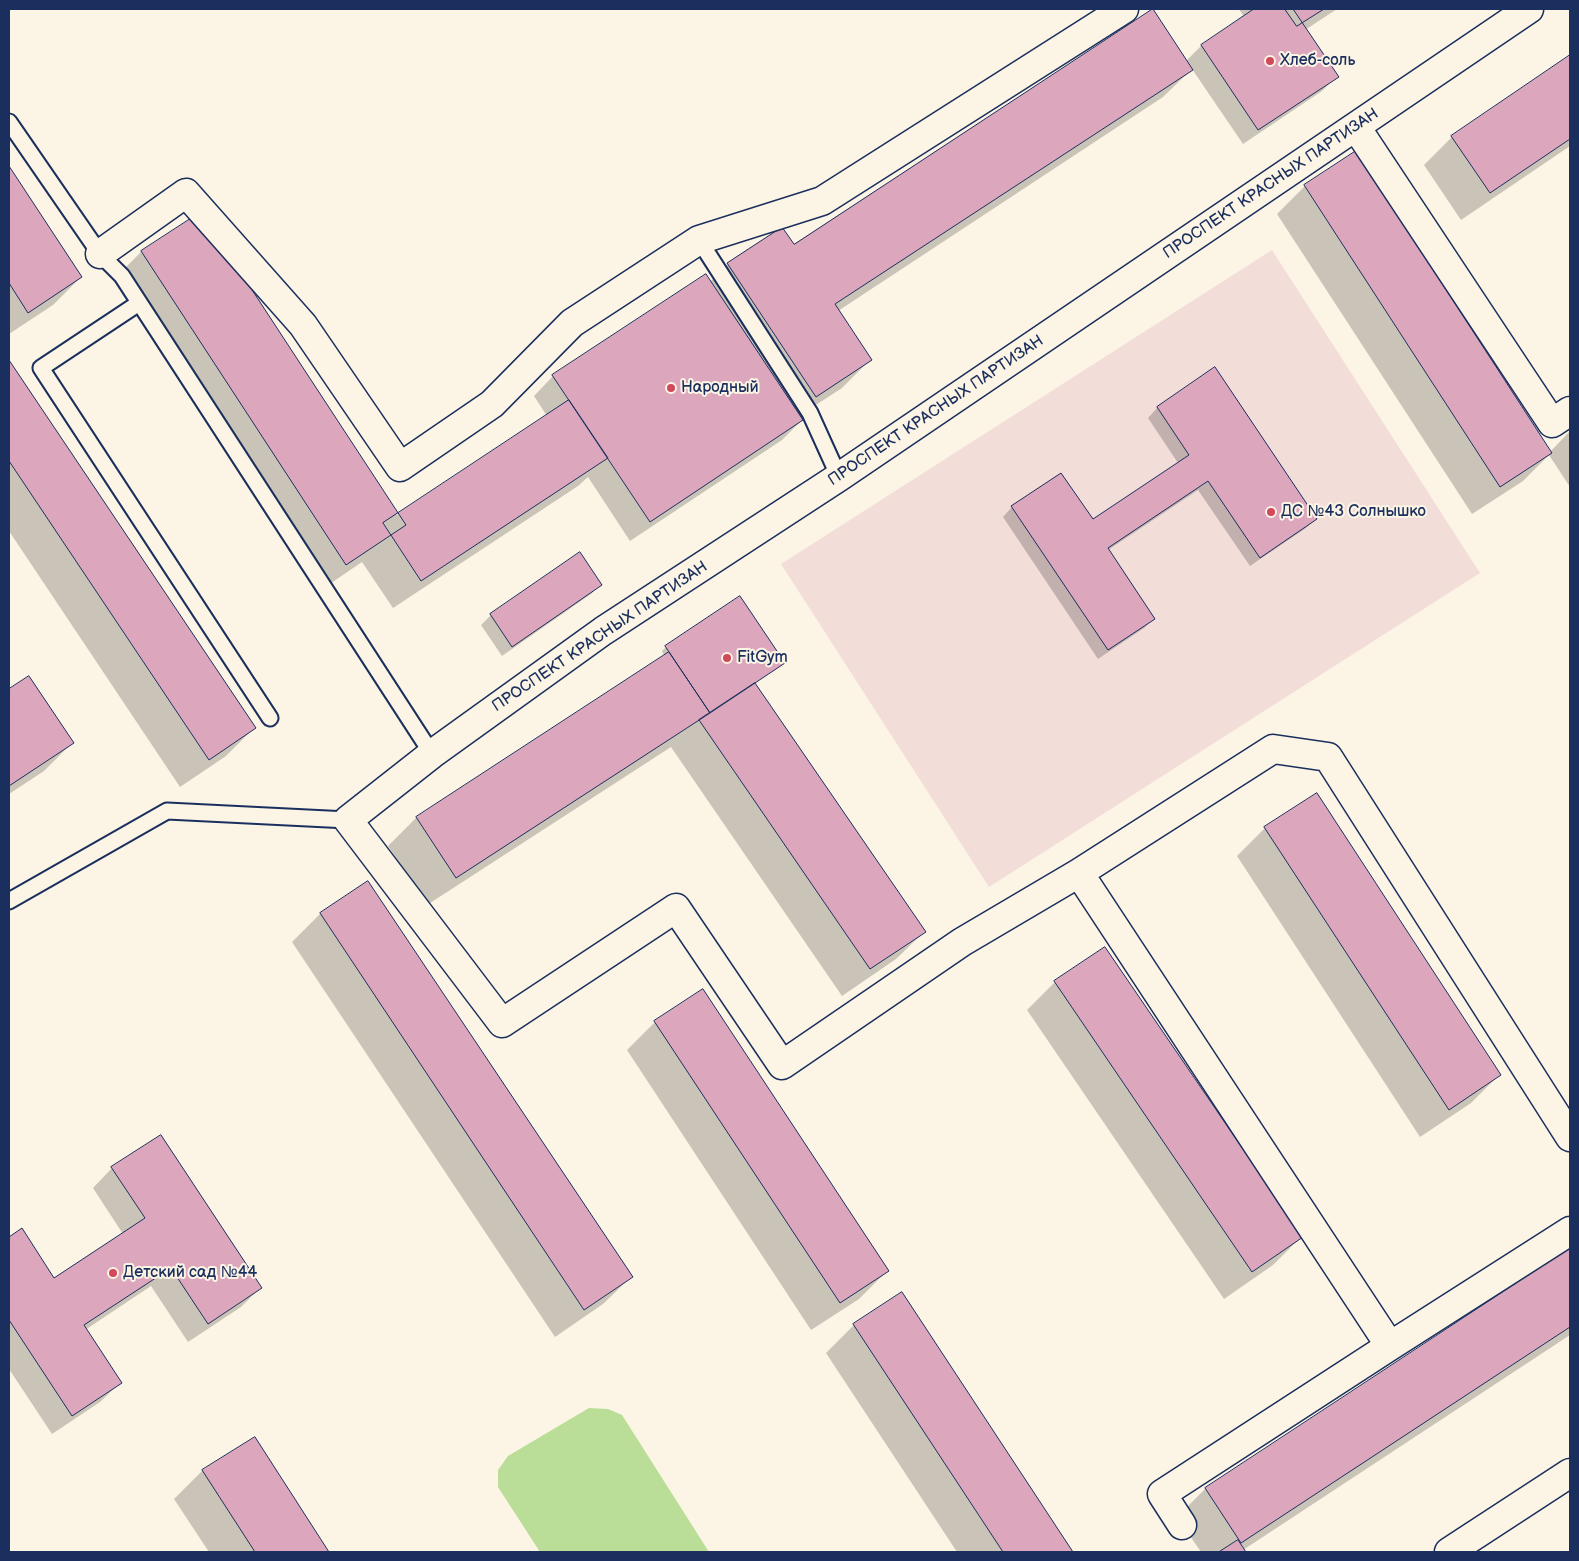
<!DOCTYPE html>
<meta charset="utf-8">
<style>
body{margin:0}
#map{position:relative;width:1579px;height:1561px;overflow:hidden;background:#fcf5e5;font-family:"Balsamiq Sans",sans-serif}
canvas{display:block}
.frame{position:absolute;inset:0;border:10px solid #1b2f5e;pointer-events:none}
</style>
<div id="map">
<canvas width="1579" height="1561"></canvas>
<div class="frame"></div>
</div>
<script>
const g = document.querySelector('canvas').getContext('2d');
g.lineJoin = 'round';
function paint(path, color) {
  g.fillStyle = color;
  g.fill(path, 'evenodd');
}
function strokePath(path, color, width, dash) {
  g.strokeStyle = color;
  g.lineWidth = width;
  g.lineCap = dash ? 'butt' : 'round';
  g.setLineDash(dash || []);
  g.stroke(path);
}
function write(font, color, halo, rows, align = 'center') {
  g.font = font + ' "Balsamiq Sans",sans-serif';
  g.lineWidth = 4;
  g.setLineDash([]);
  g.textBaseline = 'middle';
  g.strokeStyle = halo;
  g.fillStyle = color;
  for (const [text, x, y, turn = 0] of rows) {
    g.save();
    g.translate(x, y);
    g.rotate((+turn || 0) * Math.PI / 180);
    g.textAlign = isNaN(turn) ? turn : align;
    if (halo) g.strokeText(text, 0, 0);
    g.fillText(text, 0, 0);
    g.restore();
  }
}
const built = new Path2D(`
 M 1272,250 L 1480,573 L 989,887 L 781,564 Z`);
const green = new Path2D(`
 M 589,1408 L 608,1409 L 622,1415 L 709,1552 L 540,1552 L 498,1487 L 498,1470 L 508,1456 Z`);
const shadow = new Path2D(`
 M 1239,9 L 1337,9 L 1305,30 L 1337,76 L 1322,91 L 1243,144 L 1192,69 L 1163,97 L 838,311 L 870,360 L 842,388 L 799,416 L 802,420 L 782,440 L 630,541 L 588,477 L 578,486 L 393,608 L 362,562 L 318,592 L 113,280 L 141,252 L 200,214 L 397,515 L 547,416 L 534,396 L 553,376 L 710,282 L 728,264 L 793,246 L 1186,61 L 1201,46 L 1244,17 Z
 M 1570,57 L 1570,146 L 1461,220 L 1424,165 L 1452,137 Z
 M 9,168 L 81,277 L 53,305 L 9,334 Z
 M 1305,186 L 1550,452 L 1570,431 L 1570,487 L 1549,455 L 1523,481 L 1472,514 L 1277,214 Z
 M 9,362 L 254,728 L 226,756 L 180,787 L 9,531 Z
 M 1215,369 L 1316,519 L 1306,528 L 1250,566 L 1198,490 L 1108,550 L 1154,618 L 1144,628 L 1098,659 L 1003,517 L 1012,507 L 1092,521 L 1178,463 L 1148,418 L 1157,408 Z
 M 601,584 L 591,594 L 502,656 L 481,625 L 491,615 Z
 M 666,647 L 754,683 L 924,932 L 896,959 L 842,996 L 671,747 L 427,905 L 388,846 L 416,818 L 665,657 L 662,651 Z
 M 29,677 L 72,743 L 44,771 L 9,794 L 9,690 Z
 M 1265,828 L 1499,1075 L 1471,1103 L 1420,1137 L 1237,856 Z
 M 368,882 L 631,1277 L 603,1304 L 555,1337 L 292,942 L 320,914 Z
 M 1055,982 L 1301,1237 L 1273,1265 L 1224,1299 L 1027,1010 Z
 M 655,1022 L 887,1271 L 859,1299 L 811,1330 L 627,1050 Z
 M 112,1168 L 260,1288 L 241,1307 L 188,1342 L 151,1286 L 85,1330 L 120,1383 L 100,1402 L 52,1434 L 9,1369 L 9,1238 L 22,1230 L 54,1280 L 123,1234 L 93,1188 Z
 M 1570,1250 L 1570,1335 L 1243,1550 L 1245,1552 L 1201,1552 L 1177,1517 L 1205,1489 Z
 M 902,1294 L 1072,1552 L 957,1552 L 826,1353 L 854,1325 Z
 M 254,1438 L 328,1552 L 209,1552 L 174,1499 L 202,1471 Z`);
const building = new Path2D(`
 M 1153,9 L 1193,70 L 835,304 L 872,360 L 816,397 L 727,263 L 782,227 L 794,244 Z
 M 1254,9 L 1293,9 L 1339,77 L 1258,130 L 1201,45 Z
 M 1285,9 L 1324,9 L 1297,26 Z
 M 1570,55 L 1570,139 L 1490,193 L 1451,136 Z
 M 1356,151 L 1552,453 L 1500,487 L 1304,185 Z
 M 9,166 L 82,277 L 28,313 L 9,283 Z
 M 201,212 L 406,525 L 346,565 L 141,251 Z
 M 706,274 L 803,420 L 650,522 L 552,375 Z
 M 9,360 L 256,728 L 209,760 L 9,461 Z
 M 1215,367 L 1317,519 L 1260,558 L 1208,481 L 1108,548 L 1155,619 L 1108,650 L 1011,506 L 1061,473 L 1093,519 L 1189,455 L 1157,407 Z
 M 569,400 L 608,458 L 421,581 L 383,523 Z
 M 580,552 L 602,585 L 512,647 L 490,614 Z
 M 740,596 L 785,663 L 710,713 L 665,646 Z
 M 669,652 L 710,713 L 456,878 L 416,817 Z
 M 29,676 L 74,743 L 9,786 L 9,689 Z
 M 755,683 L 926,932 L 870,969 L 699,720 Z
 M 1317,793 L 1501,1075 L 1449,1110 L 1264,827 Z
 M 368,881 L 633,1277 L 584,1310 L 320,913 Z
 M 1105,947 L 1303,1237 L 1252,1272 L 1054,981 Z
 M 703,989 L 889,1271 L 840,1303 L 654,1021 Z
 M 161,1135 L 262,1288 L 208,1324 L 171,1268 L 84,1325 L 122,1383 L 72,1416 L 9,1320 L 9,1237 L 22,1228 L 54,1278 L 145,1218 L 111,1167 Z
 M 1570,1248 L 1570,1327 L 1241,1543 L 1205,1488 Z
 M 902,1292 L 1073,1552 L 1003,1552 L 853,1324 Z
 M 255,1437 L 329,1552 L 255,1552 L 202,1470 Z
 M 1238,1540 L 1246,1552 L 1219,1552 Z`);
const lane = new Path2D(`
 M 9,122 L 100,254 L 122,276 L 432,754
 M 699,240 L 810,413 L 839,477
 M 139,303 L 41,368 L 270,718
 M 9,901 L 167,811 L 348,820`);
const street = new Path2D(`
 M 1529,9 L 839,477 L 603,631 L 432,754 L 348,820 L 502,1023 L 676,908 L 782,1065 L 962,942 L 1079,873 L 1273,749 L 1328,757 L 1570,1137
 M 1356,127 L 1552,423 L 1570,411
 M 100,254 L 186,193 L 303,325 L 400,467 L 492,404 L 572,323 L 699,240 L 822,201 L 1124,9
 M 1079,873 L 1390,1346
 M 1182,1525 L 1162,1494 L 1390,1346 L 1570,1231
 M 1449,1552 L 1570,1473`);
const markers = [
 [1270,61,5,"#d1495b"],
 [671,388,5,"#d1495b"],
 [1271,512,5,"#d1495b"],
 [727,658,5,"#d1495b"],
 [113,1273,5,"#d1495b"]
];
const poiNames = [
 ["Хлеб-соль",1280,61],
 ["Народный",681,388],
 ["ДС №43 Солнышко",1281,512],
 ["FitGym",737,658],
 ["Детский сад №44",123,1273]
];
const streetNames = [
 ["ПРОСПЕКТ КРАСНЫХ ПАРТИЗАН",1271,184,-34],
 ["ПРОСПЕКТ КРАСНЫХ ПАРТИЗАН",936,411,-34],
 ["ПРОСПЕКТ КРАСНЫХ ПАРТИЗАН",600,637,-34]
];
paint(built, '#f2ddd9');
paint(green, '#badd97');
paint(shadow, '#0003');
paint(building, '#dca6bc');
strokePath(building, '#1b2f5e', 1);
strokePath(lane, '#1b2f5e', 19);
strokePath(street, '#1b2f5e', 31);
strokePath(lane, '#fcf5e5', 15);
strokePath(street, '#fcf5e5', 28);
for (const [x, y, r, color] of markers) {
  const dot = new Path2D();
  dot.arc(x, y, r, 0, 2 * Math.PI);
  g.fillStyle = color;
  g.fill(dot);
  strokePath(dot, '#fcf5e5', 2);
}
write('16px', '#1b2f5e', '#fcf5e5', poiNames, 'left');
write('16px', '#1b2f5e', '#fcf5e5', streetNames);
</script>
